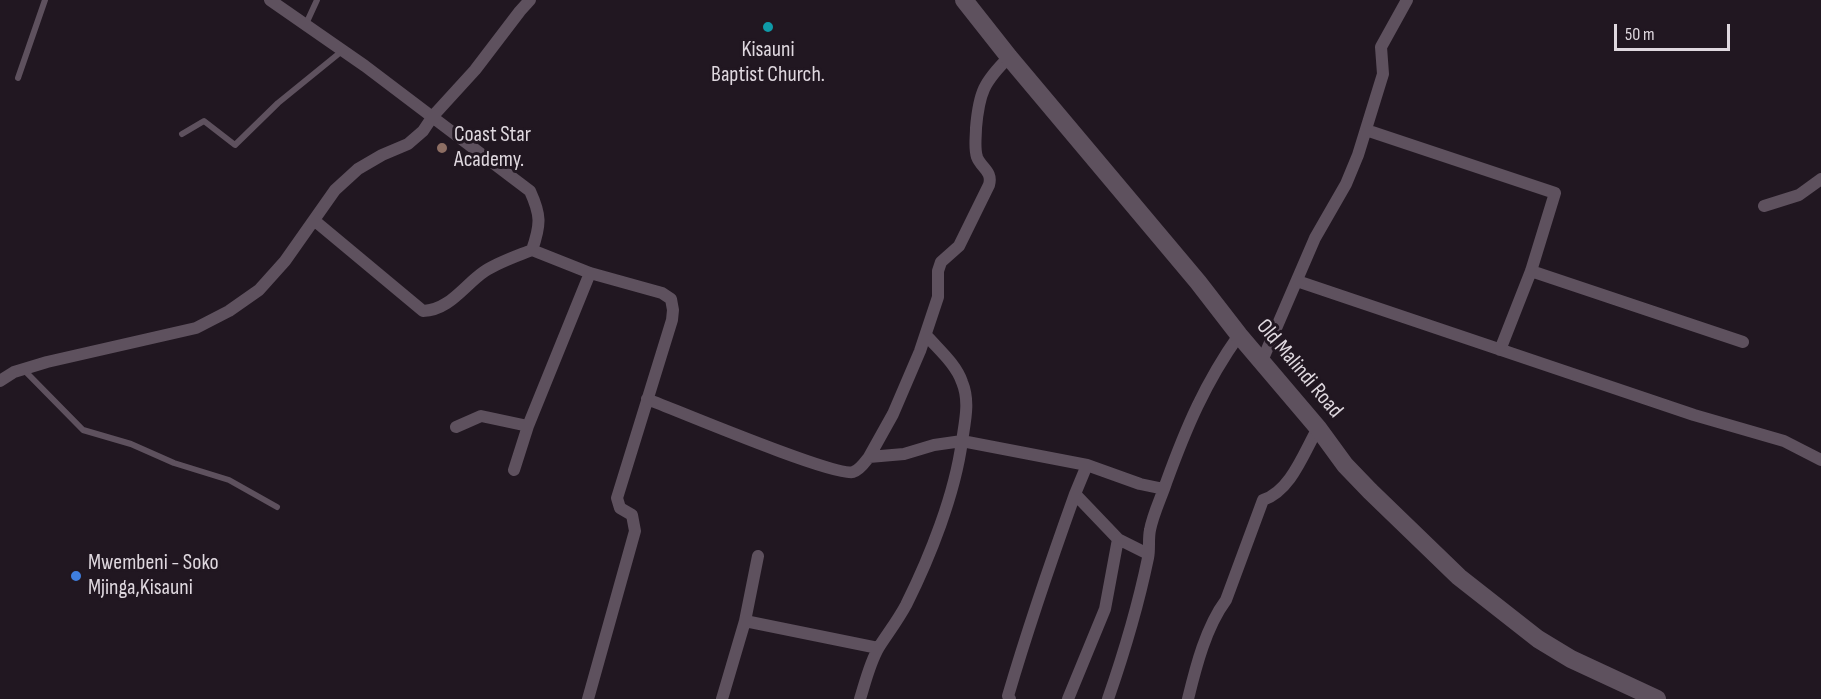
<!DOCTYPE html>
<style>
body{margin:0}
#map{position:relative;width:1821px;height:699px;overflow:hidden;background:#211721;font-family:"Sofia Sans Condensed",sans-serif}
canvas{display:block}
.scale{position:absolute;left:1614px;top:24px;width:116px;height:27px;box-sizing:border-box;border:3px solid #dfd8df;border-top:0;padding-left:8px;font-size:18px;line-height:21px;white-space:nowrap;color:#dfd8df;-webkit-text-stroke:4px #211721;paint-order:stroke}
</style>
<div id="map">
<canvas width="1821" height="699"></canvas>
<div class="scale">50 m</div>
</div>
<script>
const g = document.querySelector('canvas').getContext('2d');
g.lineJoin = 'round';
function strokePath(path, color, width, dash) {
  g.strokeStyle = color;
  g.lineWidth = width;
  g.lineCap = dash ? 'butt' : 'round';
  g.setLineDash(dash || []);
  g.stroke(path);
}
function write(font, color, halo, rows, align = 'center') {
  g.font = font + ' "Sofia Sans Condensed",sans-serif';
  g.lineWidth = 6;
  g.setLineDash([]);
  g.textBaseline = 'middle';
  g.strokeStyle = halo;
  g.fillStyle = color;
  for (const [text, x, y, turn = 0] of rows) {
    g.save();
    g.translate(x, y);
    g.rotate((+turn || 0) * Math.PI / 180);
    g.textAlign = isNaN(turn) ? turn : align;
    if (halo) g.strokeText(text, 0, 0);
    g.fillText(text, 0, 0);
    g.restore();
  }
}
const lane = new Path2D(`
 M 306,24 L 317,0
 M 18,78 L 45,0
 M 182,134 L 204,121 L 235,145 L 278,103 L 342,51
 M 23,369 L 83,430 L 131,444 L 174,463 L 229,480 L 277,507`);
const street = new Path2D(`
 M 270,0 L 365,66 L 530,191 C 541,215 541,224 532,250
 M 1366,130 L 1555,193 L 1531,271 L 1500,350
 M 1764,206 L 1799,195 L 1821,179
 M 315,221 L 423,311 C 450,310 464,285 485,271 C 499,262 517,256 532,250 L 590,273 L 662,293 L 671,299 L 673,310 L 672,320 L 617,498 L 620,508 L 632,515 L 635,531 L 588,699
 M 1531,271 L 1743,342
 M 1297,281 L 1694,415 L 1784,441 L 1821,460
 M 1262,361 L 1315,238 L 1346,184 L 1358,155 L 1383,74 L 1381,47 L 1407,0
 M 0,381 L 14,372 L 47,362 L 196,328 L 229,311 L 259,290 L 285,261 L 335,190 L 358,169 L 382,155 L 408,144 L 423,131 L 433,116 L 475,70 L 520,11 L 530,0
 M 647,399 C 676,410 834,477 853,472 C 860,470 865,462 869,457 L 904,454 L 934,445 L 962,441 L 1087,465 L 1140,484 L 1164,489
 M 456,427 L 481,416 L 528,426
 M 869,457 L 893,414 L 920,351 L 938,297 L 938,271 L 941,262 L 959,246 L 989,185 C 993,171 981,168 977,157 C 974,148 976,137 976,128 C 979,92 984,82 1009,57
 M 1087,465 L 1075,494 L 1118,539 L 1148,554
 M 514,470 L 528,426 L 590,273
 M 745,621 L 878,648
 M 722,699 L 745,621 L 758,556
 M 860,699 C 865,683 870,662 879,647 C 888,633 898,620 906,605 C 930,557 955,494 962,441 C 965,421 970,401 962,382 C 956,364 938,349 926,335
 M 1010,699 L 1008,696 C 1028,628 1051,561 1075,494
 M 1068,699 L 1105,609 L 1118,539
 M 1108,699 C 1124,653 1138,606 1148,558 C 1150,549 1148,539 1150,530 C 1153,514 1161,498 1166,483 C 1186,428 1205,383 1239,335
 M 1188,699 C 1196,666 1206,627 1226,600 L 1263,500 C 1291,491 1304,452 1318,428`);
const secondary = new Path2D(`
 M 964,0 L 1009,57 L 1198,282 L 1239,335 L 1318,428 L 1345,465 L 1370,491 L 1459,577 L 1538,639 L 1571,659 L 1657,699`);
const markers = [
 [768,27,6,"#0f9aa8"],
 [442,148,6,"#8d6e63"],
 [76,576,6,"#3f7fe0"]
];
const poiNames = [
 ["Kisauni",768,50,"center"],
 ["Baptist Church.",768,75,"center"],
 ["Coast Star",454,135],
 ["Academy.",454,160],
 ["Mwembeni - Soko",88,563],
 ["Mjinga,Kisauni",88,588]
];
const streetNames = [
 ["Old Malindi Road",1299,369,50]
];
strokePath(lane, '#5e515e', 6);
strokePath(street, '#5e515e', 12);
strokePath(secondary, '#5e515e', 18);
for (const [x, y, r, color] of markers) {
  const dot = new Path2D();
  dot.arc(x, y, r, 0, 2 * Math.PI);
  g.fillStyle = color;
  g.fill(dot);
  strokePath(dot, '#211721', 2);
}
write('22px', '#dfd8df', '#211721', poiNames, 'left');
write('22px', '#dfd8df', '#211721', streetNames);
</script>
